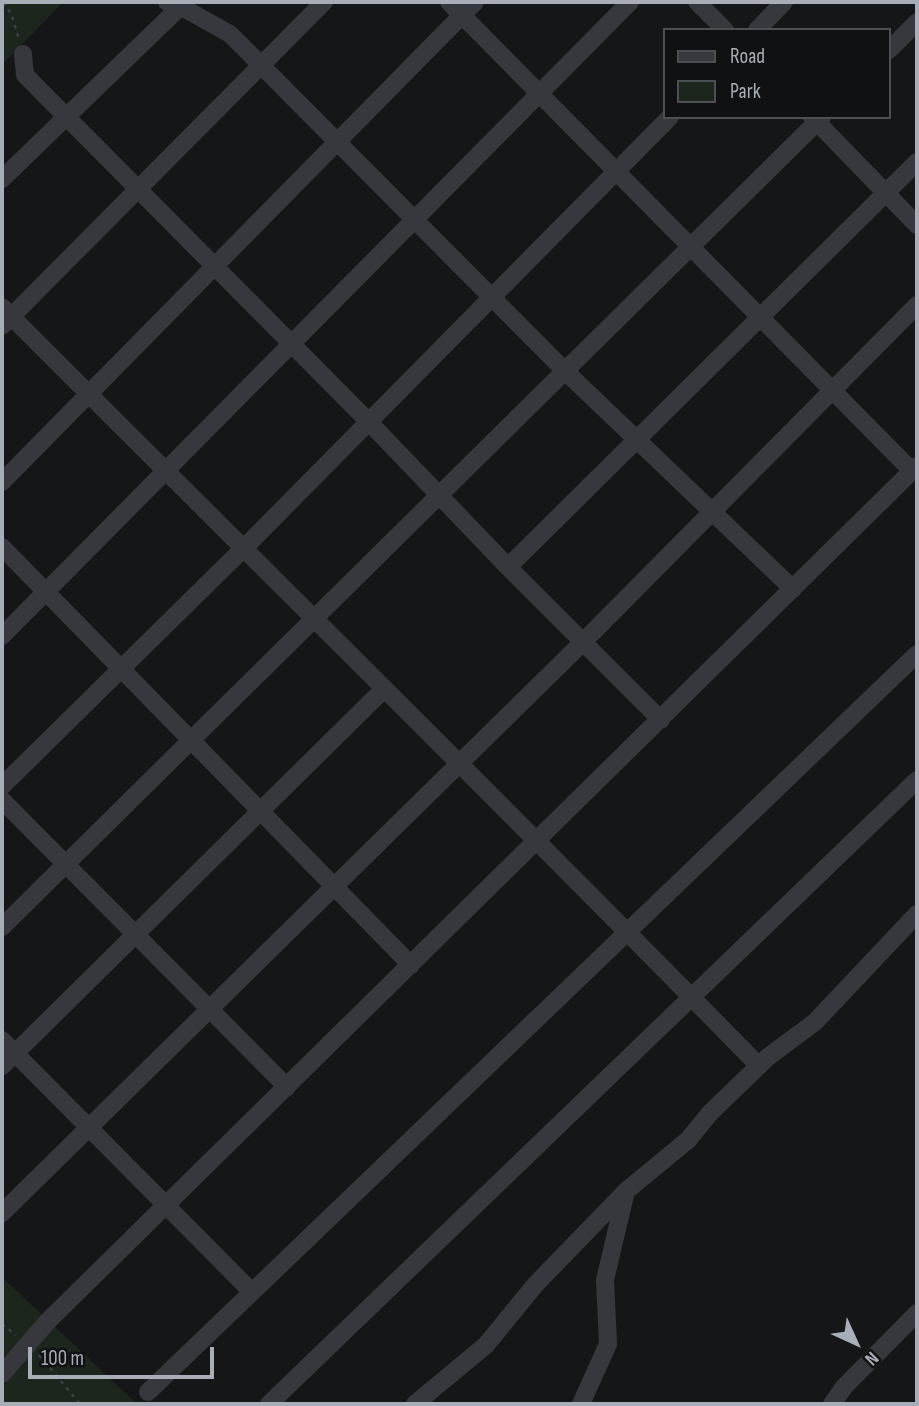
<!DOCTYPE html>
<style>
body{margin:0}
#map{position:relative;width:919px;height:1406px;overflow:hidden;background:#151617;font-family:"Sofia Sans Condensed",sans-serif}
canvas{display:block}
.frame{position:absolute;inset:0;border:4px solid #a7aeb8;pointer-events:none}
.legend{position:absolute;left:663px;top:28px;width:228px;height:91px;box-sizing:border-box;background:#101112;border:2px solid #4c5054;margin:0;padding:9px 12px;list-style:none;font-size:21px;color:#a7aeb8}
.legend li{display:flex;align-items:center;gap:14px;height:35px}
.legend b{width:35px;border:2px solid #4c5054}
.north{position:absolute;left:821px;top:1308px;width:70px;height:70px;-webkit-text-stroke:5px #101112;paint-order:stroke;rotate:135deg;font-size:19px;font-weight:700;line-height:28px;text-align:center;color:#a7aeb8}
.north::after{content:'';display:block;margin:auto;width:24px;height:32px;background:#a7aeb8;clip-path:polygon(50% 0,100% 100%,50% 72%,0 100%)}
.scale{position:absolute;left:28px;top:1347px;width:186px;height:32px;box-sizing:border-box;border:4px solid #a7aeb8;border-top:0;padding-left:9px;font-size:21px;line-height:24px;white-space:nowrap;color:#a7aeb8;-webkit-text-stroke:5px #101112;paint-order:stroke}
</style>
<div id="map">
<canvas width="919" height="1406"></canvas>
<div class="frame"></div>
<ul class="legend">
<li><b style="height:9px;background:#36383d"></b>Road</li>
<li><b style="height:19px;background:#1d261d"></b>Park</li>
</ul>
<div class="north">N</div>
<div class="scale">100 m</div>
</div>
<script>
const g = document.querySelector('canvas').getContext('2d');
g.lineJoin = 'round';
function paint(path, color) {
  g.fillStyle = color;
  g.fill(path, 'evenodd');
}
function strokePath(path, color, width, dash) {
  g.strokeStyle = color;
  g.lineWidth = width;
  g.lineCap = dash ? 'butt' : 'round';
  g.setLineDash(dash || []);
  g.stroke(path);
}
const green = new Path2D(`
 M 2,2 L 63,2 L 2,65 Z
 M 2,1277 L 137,1404 L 2,1404 Z`);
const path = new Path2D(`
 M 4,2 L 12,16 L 19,40
 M 2,1324 L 16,1335
 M 39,1355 L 80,1404`);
const minor = new Path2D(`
 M 167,2 L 187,10 L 230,34 L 565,371 L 793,589
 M 449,2 L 912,471
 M 697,2 L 725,30
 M 757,30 L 784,2
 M 889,50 L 917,22
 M 23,54 L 25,75 L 368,421 L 508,567
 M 812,117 L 917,225
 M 2,179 L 185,2
 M 2,307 C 254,560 509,810 759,1066
 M 2,326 L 324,2
 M 2,482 L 475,2
 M 2,547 L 411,965
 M 2,636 L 630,2
 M 661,720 L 508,567 L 917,162
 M 2,786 L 251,541 L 670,117
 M 2,800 L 287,1087
 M 2,927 L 822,117
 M 2,1040 L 252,1292
 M 2,1066 L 384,689
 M 2,1213 L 583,642 L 917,305
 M 2,1374 L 48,1321 L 917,466
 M 148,1392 L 917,654
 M 269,1404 L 917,780
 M 415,1404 L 486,1345 L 535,1285 L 626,1191 L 688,1140 L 710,1113 L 768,1057 L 815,1022 L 917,914
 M 581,1404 L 608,1344 L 605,1280 L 626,1191
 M 832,1404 L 844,1387 L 917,1313`);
paint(green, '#1d261d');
strokePath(path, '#3c3f44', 2.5, [3.5, 5]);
strokePath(minor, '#36383d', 18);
</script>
